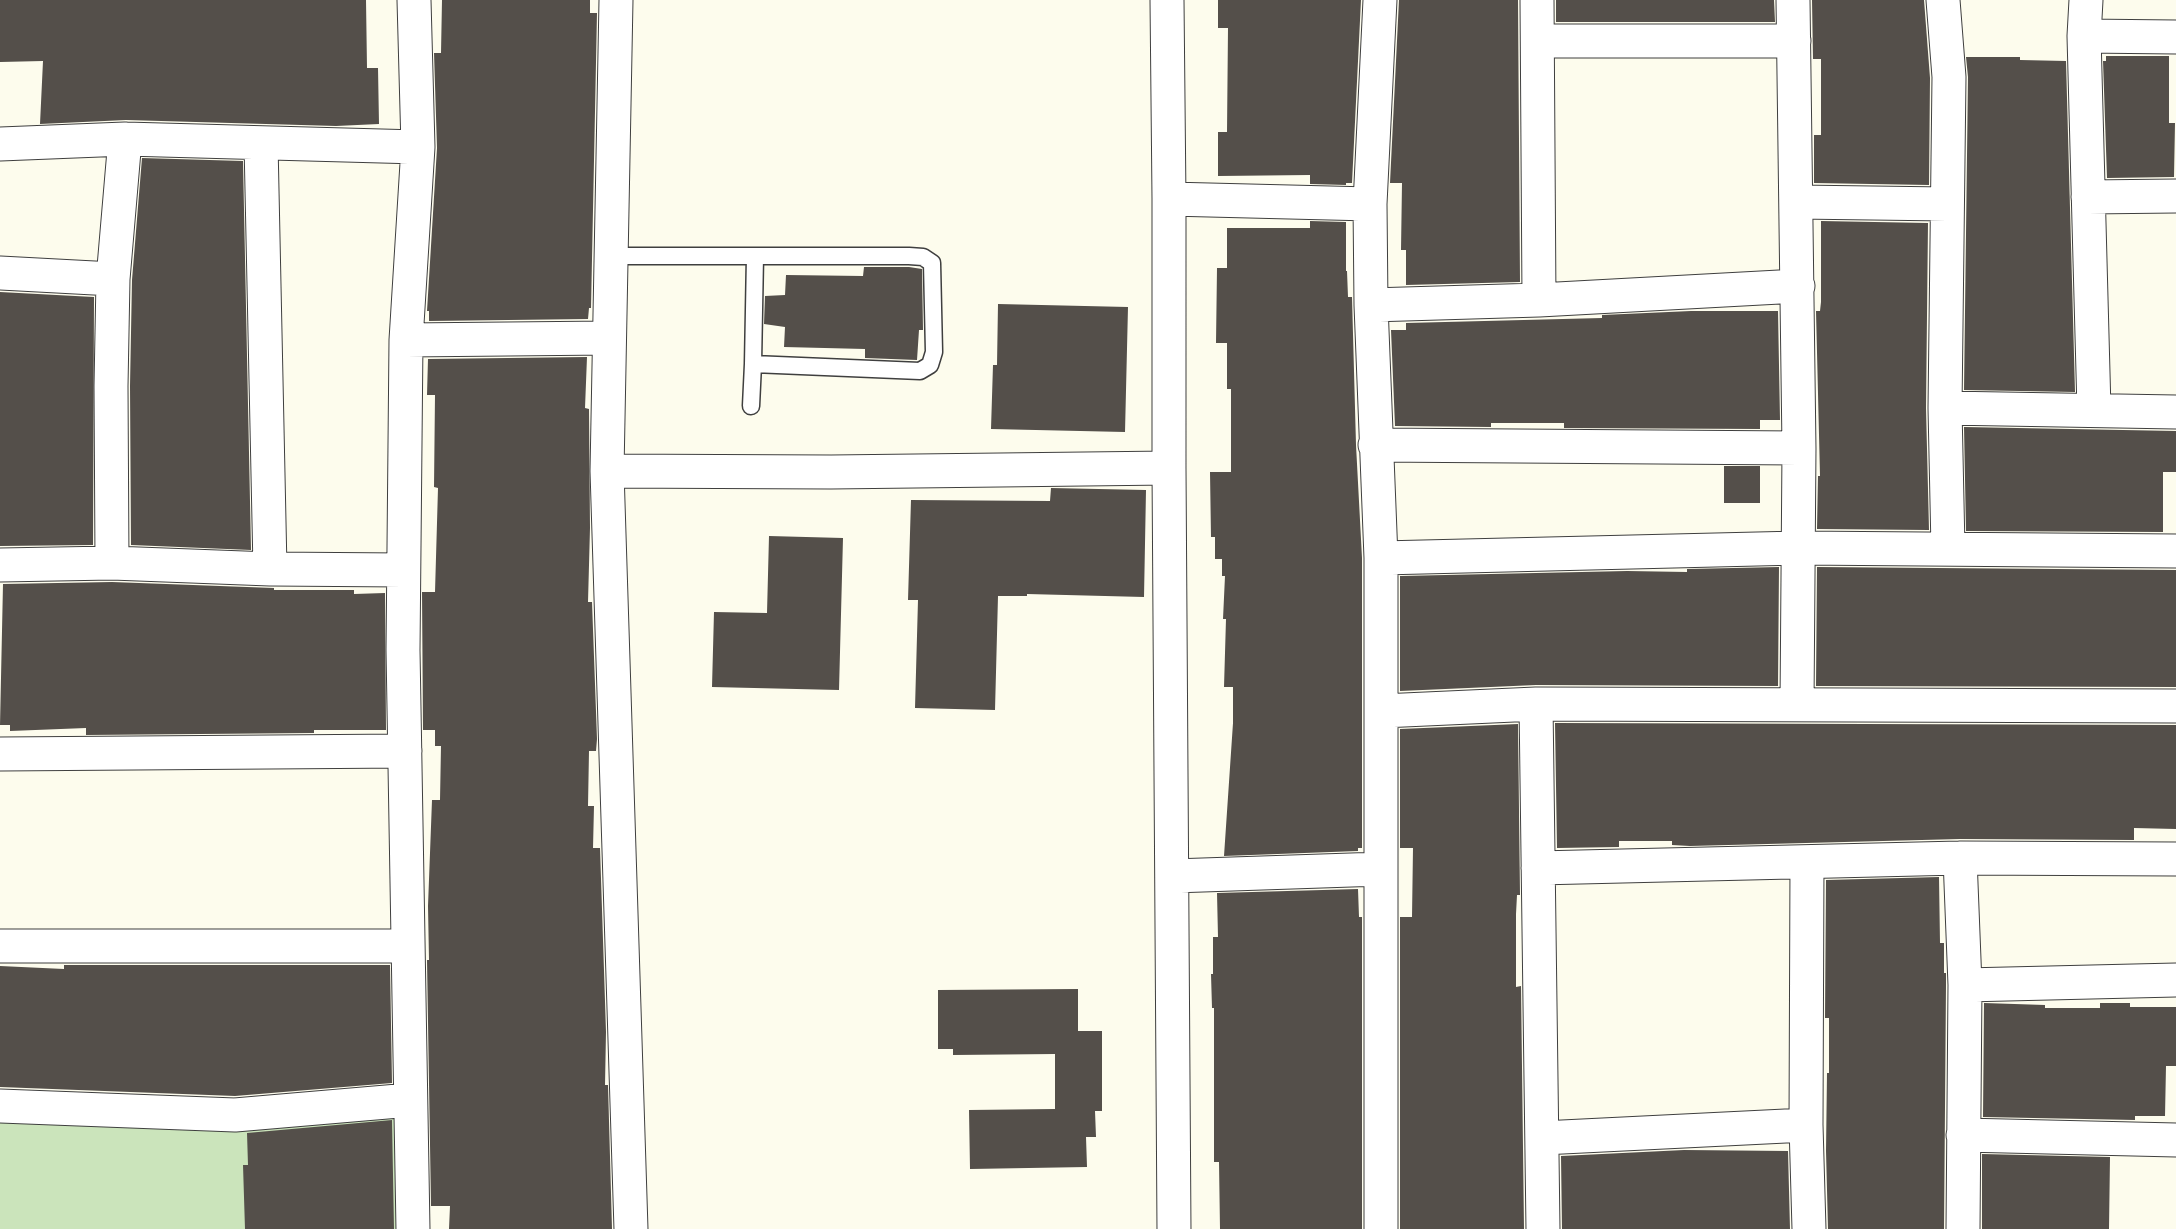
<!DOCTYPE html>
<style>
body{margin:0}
canvas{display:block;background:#fdfced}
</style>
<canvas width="2176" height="1229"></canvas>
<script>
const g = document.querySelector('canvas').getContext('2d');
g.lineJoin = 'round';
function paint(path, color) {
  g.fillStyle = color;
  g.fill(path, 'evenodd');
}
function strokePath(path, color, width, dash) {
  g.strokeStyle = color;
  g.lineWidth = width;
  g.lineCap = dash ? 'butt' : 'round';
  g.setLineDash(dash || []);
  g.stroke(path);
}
const green = new Path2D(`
 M 410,1100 L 413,1229 L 0,1229 L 0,1105 Z`);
const building = new Path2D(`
 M 0,0 L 366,0 L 367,68 L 378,68 L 379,124 L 336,126 L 126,120 L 40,124 L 43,61 L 0,62 Z
 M 442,0 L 590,0 L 590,13 L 597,13 L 591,308 L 589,308 L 588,319 L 429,321 L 429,311 L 427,311 L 437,148 L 434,53 L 441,53 Z
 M 1218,0 L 1361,0 L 1352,183 L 1346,183 L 1346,185 L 1310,184 L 1310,175 L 1218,176 L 1218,132 L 1227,132 L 1228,28 L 1218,28 Z
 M 1399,0 L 1518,0 L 1520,282 L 1406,285 L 1406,250 L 1401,250 L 1402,183 L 1390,183 Z
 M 1556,0 L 1774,0 L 1775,22 L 1556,22 Z
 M 1812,0 L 1924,0 L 1930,78 L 1929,185 L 1814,183 L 1814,135 L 1821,135 L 1821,59 L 1813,59 Z
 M 2106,56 L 2169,56 L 2169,123 L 2175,123 L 2174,177 L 2107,178 L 2103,61 L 2106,61 Z
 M 1966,57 L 2020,57 L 2020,60 L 2066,61 L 2075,392 L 1964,390 L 1968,77 Z
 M 142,158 L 243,161 L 251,550 L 131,545 L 130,386 L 132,280 Z
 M 1310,221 L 1346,222 L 1346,271 L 1347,271 L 1348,297 L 1352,297 L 1356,445 L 1362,558 L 1362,848 L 1358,848 L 1358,851 L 1224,856 L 1233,723 L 1233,687 L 1224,687 L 1226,619 L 1223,619 L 1225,576 L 1222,576 L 1222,559 L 1215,559 L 1215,537 L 1211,537 L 1210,472 L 1231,472 L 1231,389 L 1227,389 L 1227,343 L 1216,343 L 1217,268 L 1227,268 L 1227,228 L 1310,228 Z
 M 1821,221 L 1928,223 L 1926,408 L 1929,530 L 1817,529 L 1818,476 L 1820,476 L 1816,311 L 1820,311 L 1821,302 Z
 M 864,267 L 909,267 L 922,269 L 923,330 L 919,330 L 917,360 L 865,358 L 865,349 L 784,347 L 785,327 L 764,324 L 765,296 L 785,295 L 786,275 L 863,276 Z
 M 0,292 L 94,297 L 93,545 L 0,546 Z
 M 998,304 L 1128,307 L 1125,432 L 991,429 L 993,365 L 997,365 Z
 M 1691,311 L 1778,311 L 1780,420 L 1760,420 L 1760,429 L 1564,428 L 1564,423 L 1491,423 L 1491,427 L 1395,426 L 1391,330 L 1406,330 L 1406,323 L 1602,318 L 1602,315 Z
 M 587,357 L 585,408 L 589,409 L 590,528 L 588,602 L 592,602 L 597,739 L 596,751 L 589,751 L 588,806 L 594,806 L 593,848 L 600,848 L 606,1032 L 605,1085 L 608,1085 L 612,1229 L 449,1229 L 450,1206 L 431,1206 L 427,960 L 429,960 L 428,906 L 432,800 L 440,800 L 441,746 L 435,746 L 435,730 L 423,730 L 422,592 L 435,592 L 438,488 L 434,487 L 435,395 L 427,395 L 428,359 Z
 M 1964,427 L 2176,431 L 2176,472 L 2163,472 L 2163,532 L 1966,531 Z
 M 1724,466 L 1760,466 L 1760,503 L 1724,503 Z
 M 1051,488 L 1146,490 L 1144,597 L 1027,594 L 1027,596 L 998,596 L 995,710 L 915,708 L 918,600 L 908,600 L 911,500 L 1050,501 Z
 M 769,536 L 843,538 L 839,690 L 712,687 L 714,612 L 767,613 Z
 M 1779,567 L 1778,686 L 1536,685 L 1400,691 L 1400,576 L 1627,571 L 1687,572 L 1687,569 Z
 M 1817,567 L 2176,570 L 2176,687 L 1816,686 Z
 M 112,582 L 274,588 L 274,590 L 354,590 L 354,594 L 385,593 L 386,730 L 314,730 L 314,733 L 86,735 L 86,728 L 10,731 L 10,725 L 0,725 L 3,584 Z
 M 1555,723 L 2176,725 L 2176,829 L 2134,828 L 2134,840 L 1960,839 L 1690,846 L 1672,845 L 1672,841 L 1619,841 L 1619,847 L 1557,848 Z
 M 1518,724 L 1520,895 L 1517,895 L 1516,914 L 1516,987 L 1521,986 L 1524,1229 L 1400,1229 L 1400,917 L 1412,917 L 1413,848 L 1400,848 L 1400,729 Z
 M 1939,877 L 1940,943 L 1944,943 L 1944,973 L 1946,973 L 1946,985 L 1944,1229 L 1828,1229 L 1826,1151 L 1827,1073 L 1829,1073 L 1829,1018 L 1825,1018 L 1826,880 Z
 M 1358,889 L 1359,917 L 1362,917 L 1362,1229 L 1220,1229 L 1219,1162 L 1214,1162 L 1214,1008 L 1212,1008 L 1211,974 L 1213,974 L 1213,937 L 1218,937 L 1217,893 Z
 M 64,965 L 390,965 L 392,1083 L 235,1096 L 0,1087 L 0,966 L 64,969 Z
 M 1078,989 L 1078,1031 L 1102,1031 L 1102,1111 L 1095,1111 L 1096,1137 L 1086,1137 L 1087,1167 L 970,1169 L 969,1110 L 1055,1109 L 1055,1054 L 953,1055 L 953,1049 L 938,1049 L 938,990 Z
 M 1984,1003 L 2045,1005 L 2045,1008 L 2100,1008 L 2100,1003 L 2130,1003 L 2130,1007 L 2176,1007 L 2176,1066 L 2166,1066 L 2165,1116 L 2135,1116 L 2135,1120 L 1983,1117 Z
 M 392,1120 L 394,1229 L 245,1229 L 243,1165 L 248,1165 L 247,1133 Z
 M 1684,1150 L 1788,1151 L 1790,1229 L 1562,1229 L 1561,1156 Z
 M 1982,1154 L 2110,1157 L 2109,1229 L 1982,1229 Z`);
const lane = new Path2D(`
 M 611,256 L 909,256 L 923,257 L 932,263 L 934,352 L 930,365 L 920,371 L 753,364 L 755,256
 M 751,406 L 753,364`);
const street = new Path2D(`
 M 616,0 L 607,471 L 631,1229
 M 1167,0 L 1169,199 L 1169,468 L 1174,1229
 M 1380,0 L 1370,204 L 1371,305 L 1381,558 L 1381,1229
 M 1537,0 L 1539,300
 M 1793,0 L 1799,448 L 1797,705
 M 1943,0 L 1949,77 L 1945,408 L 1948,549
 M 2086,0 L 2084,36 L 2094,410
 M 2084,36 L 2176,37
 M 1538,41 L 1794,41
 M 261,143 L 270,569
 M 0,144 L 125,139 L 418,147
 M 2088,197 L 2176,196
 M 1169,199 L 1370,204
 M 1797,202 L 1947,204
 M 0,273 L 113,279
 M 1371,305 L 1539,300 L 1798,286
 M 406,340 L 609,338
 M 1945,408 L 2176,412
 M 1375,445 L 1799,448
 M 607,471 L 831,472 L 1169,468
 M 1381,558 L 1799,548 L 2176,551
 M 112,563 L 111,386 L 113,279 L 125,139
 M 0,565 L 112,563 L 270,569 L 403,570
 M 1536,704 L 1543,1229
 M 1382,711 L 1536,704 L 2176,706
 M 0,754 L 405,751
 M 1960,858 L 1965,985 L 1963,1229
 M 1807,862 L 1806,1125 L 1809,1229
 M 1538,868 L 1960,858 L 2176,859
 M 1173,876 L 1381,869
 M 0,946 L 407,946
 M 1965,985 L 2176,980
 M 0,1106 L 235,1115 L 410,1100
 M 1963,1135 L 2176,1140
 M 1542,1138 L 1806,1125
 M 413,1229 L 403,650 L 406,340 L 418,147 L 414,0`);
paint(green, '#cbe4bb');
paint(building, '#544f4a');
strokePath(lane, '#3f3f3f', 19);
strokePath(street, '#3f3f3f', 35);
strokePath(lane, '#fff', 16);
strokePath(street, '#fff', 33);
</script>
